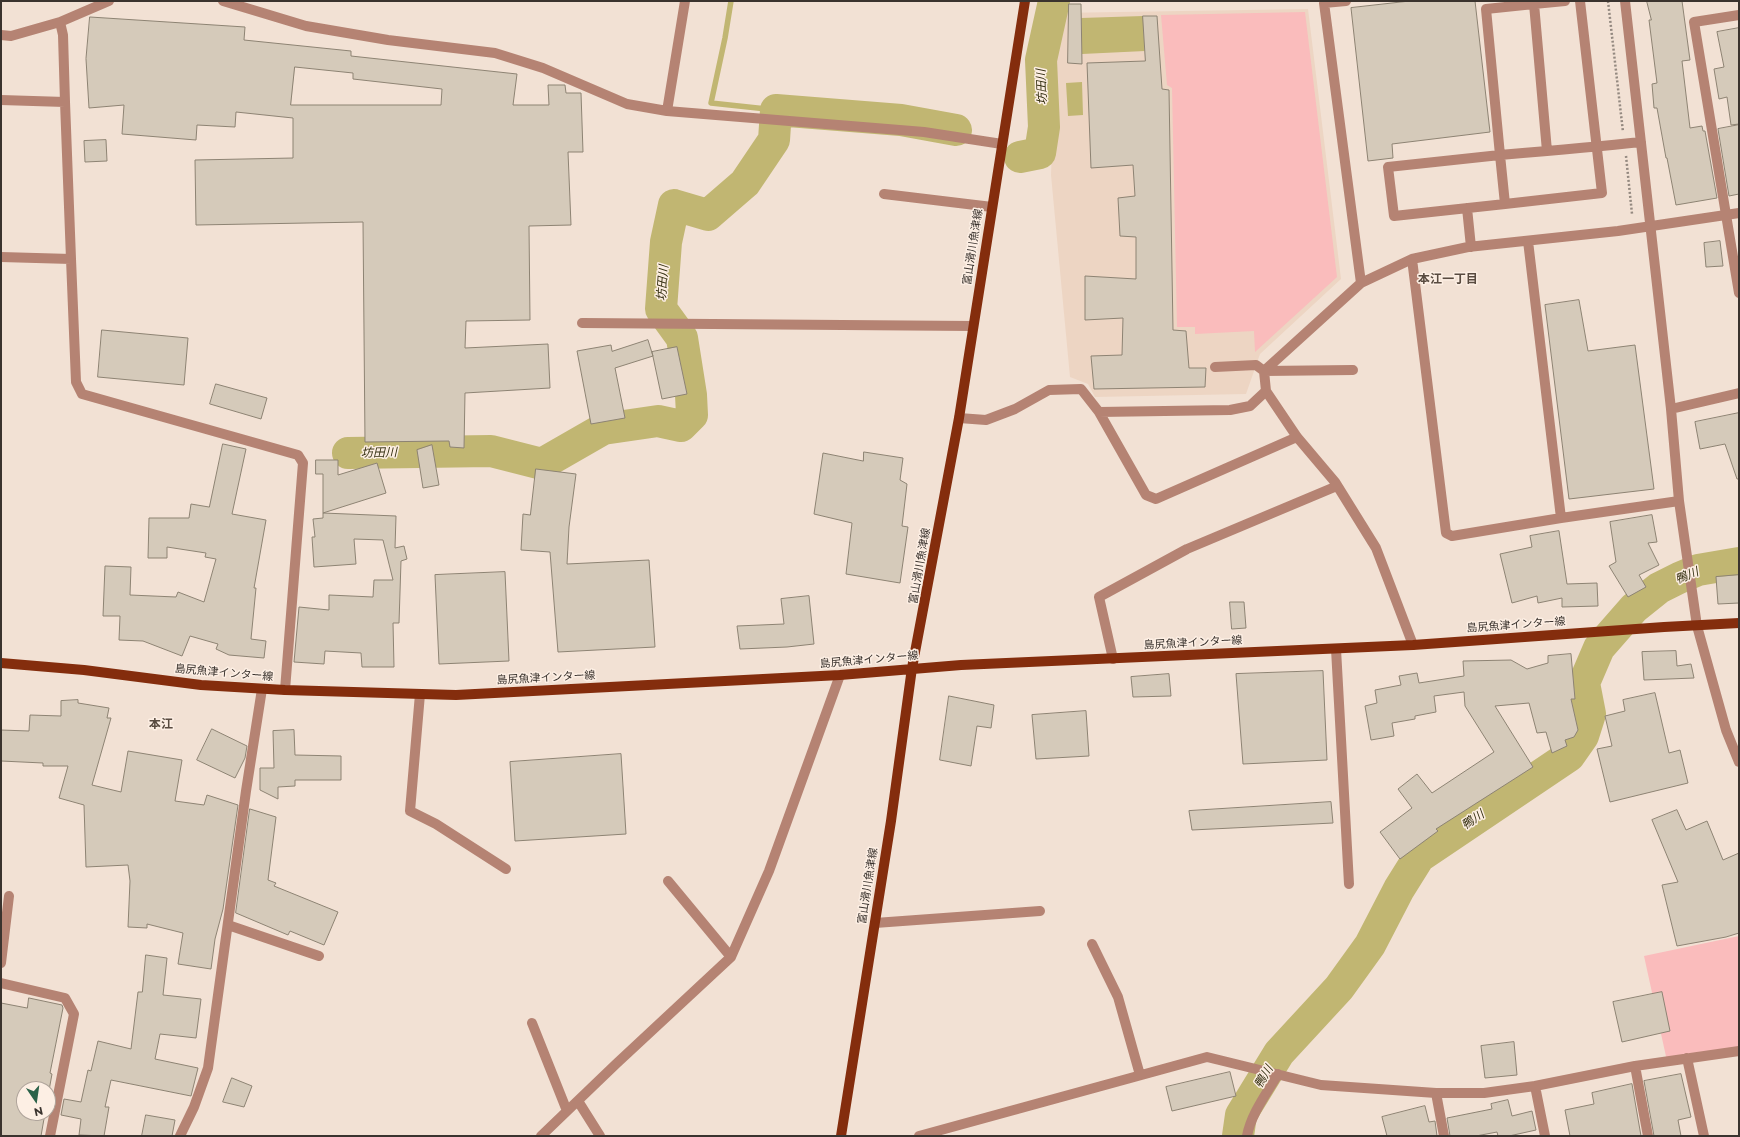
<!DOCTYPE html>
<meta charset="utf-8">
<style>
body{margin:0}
#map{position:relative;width:1740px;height:1137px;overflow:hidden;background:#f2e1d4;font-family:Montserrat,sans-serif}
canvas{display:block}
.frame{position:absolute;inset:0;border:2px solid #3a332e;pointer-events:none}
.north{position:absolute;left:16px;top:1081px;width:40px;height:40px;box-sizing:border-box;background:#fdefe4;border:1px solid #afa49b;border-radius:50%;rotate:167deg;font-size:11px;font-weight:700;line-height:16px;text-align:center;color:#3a332e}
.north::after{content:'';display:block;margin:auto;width:14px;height:18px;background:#2b6249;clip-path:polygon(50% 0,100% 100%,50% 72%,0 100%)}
</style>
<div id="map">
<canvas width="1740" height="1137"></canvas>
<div class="frame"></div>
<div class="north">N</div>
</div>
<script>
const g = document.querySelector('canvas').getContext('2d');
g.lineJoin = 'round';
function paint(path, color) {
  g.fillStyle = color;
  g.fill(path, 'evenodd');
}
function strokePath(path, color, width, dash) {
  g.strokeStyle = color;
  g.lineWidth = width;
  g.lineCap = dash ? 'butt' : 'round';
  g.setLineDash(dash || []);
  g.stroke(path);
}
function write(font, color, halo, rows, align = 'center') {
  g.font = font + ' Montserrat,"Noto Sans JP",sans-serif';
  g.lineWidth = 3;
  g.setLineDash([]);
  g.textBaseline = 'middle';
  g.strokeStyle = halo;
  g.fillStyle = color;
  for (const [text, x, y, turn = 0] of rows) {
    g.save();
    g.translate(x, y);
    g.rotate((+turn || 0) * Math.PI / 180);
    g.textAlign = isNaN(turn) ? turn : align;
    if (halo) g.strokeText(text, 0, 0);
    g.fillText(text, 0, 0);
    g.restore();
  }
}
const built = new Path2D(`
 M 1308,9 L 1341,279 L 1260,354 L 1246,394 L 1095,397 L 1088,384 L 1070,377 L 1051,175 L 1057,13 Z`);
const green = new Path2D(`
 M 1305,12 L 1337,277 L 1255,352 L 1254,331 L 1195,334 L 1195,327 L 1177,327 L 1172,88 L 1167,85 L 1161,15 Z
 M 1739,936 L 1739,1051 L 1667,1061 L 1644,956 Z`);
const water = new Path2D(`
 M 1143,16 L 1145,51 L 1082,54 L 1081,18 Z
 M 1082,82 L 1083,115 L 1068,116 L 1066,83 Z`);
const stream = new Path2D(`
 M 731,1 L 725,38 L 711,103 L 776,110`);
const river = new Path2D(`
 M 1020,157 L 1040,153 L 1044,127 L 1041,60 L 1054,1
 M 348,453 L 491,451 L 542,464 L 603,429 L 658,421 L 681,426 L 692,415 L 691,395 L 682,338 L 661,309 L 666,242 L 674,205 L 708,215 L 745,183 L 774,140 L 776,110 L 901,120 L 956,130
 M 1238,1136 L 1241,1115 L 1279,1053 L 1339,988 L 1370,945 L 1399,889 L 1419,857 L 1569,756 L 1583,736 L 1590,714 L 1584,683 L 1599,648 L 1634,608 L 1659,588 L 1679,578 L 1698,570 L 1739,563`);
const building = new Path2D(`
 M 1410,1 L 1475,1 L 1490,132 L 1392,144 L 1393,158 L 1368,161 L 1351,8 Z
 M 1647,1 L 1682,1 L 1690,60 L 1682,61 L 1690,128 L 1702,126 L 1703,131 L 1705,131 L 1717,198 L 1676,205 L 1667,158 L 1666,158 L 1657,108 L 1654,108 L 1652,84 L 1657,83 L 1649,20 L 1651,20 Z
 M 1069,4 L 1081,4 L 1082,64 L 1068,63 Z
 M 1143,16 L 1157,16 L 1162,89 L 1169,90 L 1173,330 L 1186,331 L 1189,368 L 1206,368 L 1205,387 L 1094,389 L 1091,356 L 1122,355 L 1123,318 L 1085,320 L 1085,276 L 1136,279 L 1136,237 L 1120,236 L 1118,198 L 1135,196 L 1133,165 L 1091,168 L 1087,63 L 1145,61 Z
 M 90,17 L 245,27 L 244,40 L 351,51 L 351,56 L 517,74 L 513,105 L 549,105 L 548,85 L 565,85 L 566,93 L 581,93 L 583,152 L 568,152 L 571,225 L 529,226 L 530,320 L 466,321 L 465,348 L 548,344 L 550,388 L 465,393 L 464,448 L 450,447 L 449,441 L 365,442 L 363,222 L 196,225 L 195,160 L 293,158 L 293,118 L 236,112 L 235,127 L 197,125 L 196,140 L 122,134 L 124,105 L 89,108 L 86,59 ZM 295,67 L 353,73 L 353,79 L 442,89 L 441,105 L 291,105 Z
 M 1739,28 L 1739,124 L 1731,125 L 1727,97 L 1719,99 L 1714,69 L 1724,67 L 1717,32 Z
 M 1739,125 L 1739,194 L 1729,196 L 1718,129 Z
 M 106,140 L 107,161 L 85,162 L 84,141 Z
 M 1720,241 L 1723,266 L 1706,267 L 1704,243 Z
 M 1579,300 L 1588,351 L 1635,345 L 1654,489 L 1569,499 L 1545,305 Z
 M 102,330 L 188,338 L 184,385 L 98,377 Z
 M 648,340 L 653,356 L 615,368 L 625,418 L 591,424 L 577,351 L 611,345 L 612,351 Z
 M 677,347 L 687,394 L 662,399 L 652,352 Z
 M 216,384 L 267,398 L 261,419 L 210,404 Z
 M 1739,413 L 1739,479 L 1737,479 L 1725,444 L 1700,449 L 1695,422 Z
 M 223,444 L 246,449 L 232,514 L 266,520 L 254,588 L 256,588 L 251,639 L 266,641 L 264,658 L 229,655 L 216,649 L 218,644 L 190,636 L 182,656 L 143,641 L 119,640 L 120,616 L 103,616 L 105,566 L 131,567 L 130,595 L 176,597 L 178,592 L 204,602 L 216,559 L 205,557 L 206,553 L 167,547 L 167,558 L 148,558 L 149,518 L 189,518 L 191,504 L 209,507 Z
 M 432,445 L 439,485 L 423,488 L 417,450 Z
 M 864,452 L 903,458 L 900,480 L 907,484 L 902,526 L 908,527 L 900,583 L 846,574 L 852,523 L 814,514 L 823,453 L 863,461 Z
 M 316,460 L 338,460 L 338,475 L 377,463 L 386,493 L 323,513 L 396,516 L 395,548 L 404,546 L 407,559 L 401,561 L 399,623 L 393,623 L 394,667 L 362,667 L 361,653 L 325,651 L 324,664 L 294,662 L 299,607 L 329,610 L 329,595 L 373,597 L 374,580 L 393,580 L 383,540 L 354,539 L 356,564 L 314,567 L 312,537 L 315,537 L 313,519 L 323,518 L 323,474 L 316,474 Z
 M 536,469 L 576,474 L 569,527 L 567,564 L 649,560 L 655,647 L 558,652 L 550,552 L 521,550 L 523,514 L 530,515 Z
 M 1652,515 L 1657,542 L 1648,543 L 1659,565 L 1639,575 L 1646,587 L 1628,597 L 1609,566 L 1616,562 L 1610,522 Z
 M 1559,531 L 1567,584 L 1597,583 L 1598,606 L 1562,607 L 1562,598 L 1538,603 L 1537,596 L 1512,603 L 1500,554 L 1532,547 L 1530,536 Z
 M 505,572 L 509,661 L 439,664 L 435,575 Z
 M 1739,575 L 1739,603 L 1718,604 L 1716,577 Z
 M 809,596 L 814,644 L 787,647 L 740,649 L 737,626 L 784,624 L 781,599 Z
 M 1230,602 L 1244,602 L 1246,628 L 1232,629 Z
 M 1676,651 L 1677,666 L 1691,664 L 1694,678 L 1644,680 L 1642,652 Z
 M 1571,654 L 1575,699 L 1571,699 L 1578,730 L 1574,737 L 1565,740 L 1567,746 L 1552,753 L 1546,732 L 1537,733 L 1529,703 L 1495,706 L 1533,767 L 1436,829 L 1438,831 L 1400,859 L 1380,832 L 1412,808 L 1398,789 L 1417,774 L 1432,793 L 1494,752 L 1465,706 L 1464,692 L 1434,696 L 1436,712 L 1415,716 L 1415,719 L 1392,723 L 1394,736 L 1371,740 L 1365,706 L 1377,703 L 1375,690 L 1401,685 L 1399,676 L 1417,673 L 1419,683 L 1464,676 L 1463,661 L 1511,660 L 1527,669 L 1548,663 L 1548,656 Z
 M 1323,671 L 1327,760 L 1243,764 L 1236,674 Z
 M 1169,674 L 1171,696 L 1133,697 L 1131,677 Z
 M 1655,693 L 1669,753 L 1680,750 L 1688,783 L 1610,802 L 1597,749 L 1612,746 L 1605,716 L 1625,711 L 1623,700 Z
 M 949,696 L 994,705 L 991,728 L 977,726 L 971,766 L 940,760 Z
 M 78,700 L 78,703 L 109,708 L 107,718 L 111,718 L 92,785 L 121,792 L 128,751 L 182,760 L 175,801 L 204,805 L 207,795 L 238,805 L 223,909 L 215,939 L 211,969 L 178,964 L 183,933 L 147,924 L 147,928 L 128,927 L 130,881 L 128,865 L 86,867 L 84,805 L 59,798 L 68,766 L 43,766 L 43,763 L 1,761 L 1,730 L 29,731 L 30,715 L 61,716 L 61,701 Z
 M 1086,711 L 1089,756 L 1036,759 L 1032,715 Z
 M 212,729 L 247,746 L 245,758 L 235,778 L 197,760 Z
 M 294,730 L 295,755 L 341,756 L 341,780 L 295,780 L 295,786 L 278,787 L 278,799 L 260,790 L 260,768 L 274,768 L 273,731 Z
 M 621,754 L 626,834 L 515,841 L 510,762 Z
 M 1331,802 L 1333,823 L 1192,830 L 1189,811 Z
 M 250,809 L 276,817 L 268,880 L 276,883 L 274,886 L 338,912 L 324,945 L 290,931 L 288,935 L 236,913 Z
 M 1677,810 L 1686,830 L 1707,821 L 1723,860 L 1739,853 L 1739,933 L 1726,937 L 1677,946 L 1662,885 L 1678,882 L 1652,820 Z
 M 146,955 L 167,958 L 163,995 L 201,999 L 196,1038 L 160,1034 L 155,1059 L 198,1068 L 191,1096 L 111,1080 L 105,1107 L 109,1107 L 104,1136 L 79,1135 L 81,1119 L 61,1115 L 64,1099 L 81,1102 L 88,1070 L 91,1071 L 98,1041 L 131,1049 L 138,992 L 142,992 Z
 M 1662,992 L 1670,1031 L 1622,1042 L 1613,1002 Z
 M 29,998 L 62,1005 L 63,1008 L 50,1073 L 52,1074 L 48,1096 L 48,1089 L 24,1089 L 24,1113 L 45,1113 L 41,1136 L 1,1136 L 1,1003 L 27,1008 Z
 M 1514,1042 L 1517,1075 L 1485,1078 L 1481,1046 Z
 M 1230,1072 L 1236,1096 L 1172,1111 L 1166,1087 Z
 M 1681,1074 L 1691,1117 L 1678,1120 L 1681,1136 L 1654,1136 L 1644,1081 Z
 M 232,1078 L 252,1086 L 244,1107 L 223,1102 Z
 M 1632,1084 L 1641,1136 L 1570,1136 L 1565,1110 L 1594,1104 L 1592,1093 Z
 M 1508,1100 L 1512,1116 L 1532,1111 L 1536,1130 L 1509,1136 L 1498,1136 L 1497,1132 L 1476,1136 L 1450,1136 L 1447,1118 L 1492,1109 L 1491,1104 Z
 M 1425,1106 L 1429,1122 L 1435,1121 L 1437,1136 L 1387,1136 L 1382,1117 Z
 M 146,1115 L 175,1120 L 172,1136 L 142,1136 Z`);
const path = new Path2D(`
 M 1608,1 L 1623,132
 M 1626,156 L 1632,214`);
const minor = new Path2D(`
 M 223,1 L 306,26 L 388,40 L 495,53 L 543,68 L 627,104 L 667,111 L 924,132 L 1002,144
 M 1346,1 L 1324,3 L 1361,283
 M 1580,1 L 1602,193 L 1505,204 L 1500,155 C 1547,151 1594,147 1641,142
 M 1625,1 L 1671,409 L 1679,501 L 1697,626 L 1726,730 L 1739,762
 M 1739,15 L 1694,22 L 1739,293
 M 1,35 L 11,36 L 60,22 L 109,1
 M 1,100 L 65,102 L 63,35 L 60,22
 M 667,111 L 685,1
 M 1547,151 L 1534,4 L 1565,1
 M 884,194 L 992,207
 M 1505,204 L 1394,216 L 1388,167 L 1500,155 L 1486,9 L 1534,4
 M 1467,208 L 1471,247
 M 1528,241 L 1561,518
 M 1,257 L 71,259 L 65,102
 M 71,259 L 76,382 L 82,394 L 298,455 L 303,463 L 285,690
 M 1412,259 L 1446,533 L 1452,536 L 1561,518 L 1679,501
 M 582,323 L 973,326
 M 1215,367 L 1256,365 L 1264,371 L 1353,370
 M 1671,409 L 1739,393
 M 1099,412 L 1230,410 L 1250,406 L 1266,391
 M 959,418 L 986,420 L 1015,409 L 1049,390 L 1081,389 L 1099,412 L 1146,495 L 1156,499 L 1297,437
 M 1413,645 L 1376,548 L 1335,482 L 1297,437 L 1266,391 L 1264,371 L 1361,283 L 1412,259 L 1468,247 L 1618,231 L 1739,213
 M 1336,649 L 1349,884
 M 1113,659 L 1099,597 L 1187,549 L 1337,486
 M 420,694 L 410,811 L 436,824 L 506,869
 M 668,881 L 731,957
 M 875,923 L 1040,911
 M 228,925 L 319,956
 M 1092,944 L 1118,997 L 1140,1075
 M 1,963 L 9,896
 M 1,983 L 65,998 L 74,1014 L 50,1136
 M 532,1023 L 567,1111
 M 1687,1058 L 1704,1136
 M 1635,1066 L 1648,1136
 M 1535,1086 L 1545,1136
 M 1436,1093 L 1444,1136
 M 578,1101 L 600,1136
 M 180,1136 L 194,1107 L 208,1068 L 246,791 L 262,689
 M 541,1136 L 616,1064 L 731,957 L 769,871 L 840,675
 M 919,1136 L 1207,1057 L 1321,1085 L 1436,1093 L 1484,1093 L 1535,1086 L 1635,1066 L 1739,1051
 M 1247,1136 C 1251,1114 1267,1093 1278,1074`);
const major = new Path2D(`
 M 1,663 L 84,670 L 201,685 L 285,690 L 456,695 L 840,675 L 961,665 L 1413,645 L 1664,627 L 1739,623
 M 841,1136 L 891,821 L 912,668 L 959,418 L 1025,1`);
const streetNames = [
 ["富山滑川魚津線",973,247,-81],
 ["富山滑川魚津線",920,566,-80],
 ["島尻魚津インター線",1516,625,-4],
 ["島尻魚津インター線",1193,643,-3],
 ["島尻魚津インター線",869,660,-5],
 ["島尻魚津インター線",224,673,5],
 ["島尻魚津インター線",546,678,-3],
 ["富山滑川魚津線",868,886,-81]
];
const waterNames = [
 ["坊田川",1042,87,-92],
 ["坊田川",663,283,-86],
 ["坊田川",379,453,-1],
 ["鴨川",1687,576,-22],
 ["鴨川",1473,820,-34],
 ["鴨川",1264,1077,-59]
];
const neighbourhoodNames = [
 ["本江一丁目",1448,279],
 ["本江",161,724]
];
paint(built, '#edd5c3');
paint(green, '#fabcbc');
paint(water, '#c1b672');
strokePath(stream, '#c1b672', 5.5);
strokePath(river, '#c1b672', 32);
paint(building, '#d5caba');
strokePath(building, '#8d8373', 1);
strokePath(path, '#948980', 2.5, [2, 2]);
strokePath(minor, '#b58373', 10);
strokePath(major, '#842d0d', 10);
write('11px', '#3a332e', '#fdefe4', streetNames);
write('italic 12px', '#353011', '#fdefe4', waterNames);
write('bold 12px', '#594b40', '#fdefe4', neighbourhoodNames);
</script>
